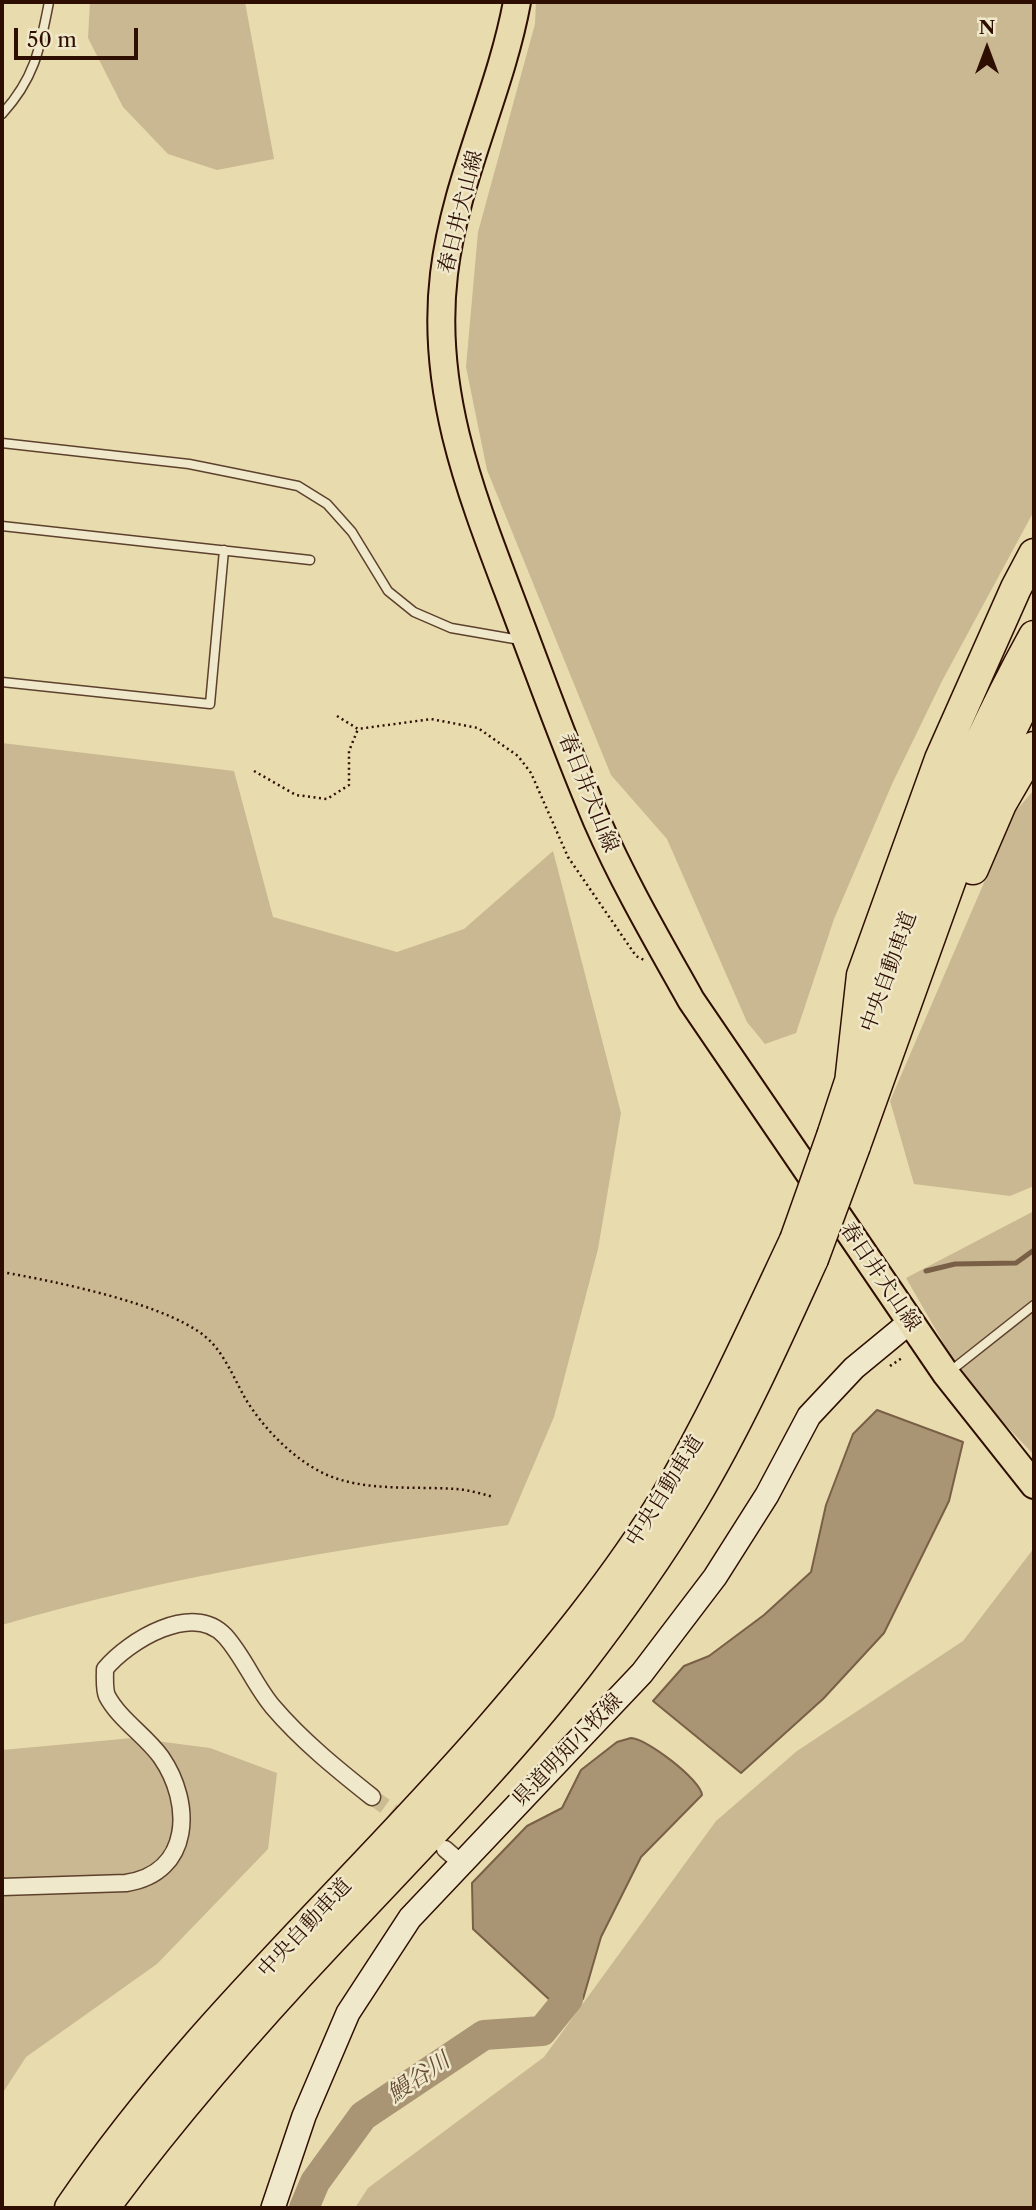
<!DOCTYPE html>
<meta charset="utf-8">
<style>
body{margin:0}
#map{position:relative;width:1036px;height:2210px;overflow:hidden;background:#e8dbae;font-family:"Libre Caslon Text",serif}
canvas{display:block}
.frame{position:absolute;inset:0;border:4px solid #2f0e02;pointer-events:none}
.north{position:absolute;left:952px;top:14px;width:70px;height:70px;-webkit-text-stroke:5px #f0e8ca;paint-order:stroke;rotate:0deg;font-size:19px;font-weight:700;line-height:28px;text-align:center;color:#2f0e02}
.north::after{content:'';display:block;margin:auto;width:24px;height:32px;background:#2f0e02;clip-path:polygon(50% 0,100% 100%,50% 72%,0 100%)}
.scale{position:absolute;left:14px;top:28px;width:124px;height:32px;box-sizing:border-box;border:4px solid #2f0e02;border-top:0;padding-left:9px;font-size:21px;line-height:24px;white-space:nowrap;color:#2f0e02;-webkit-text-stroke:5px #f0e8ca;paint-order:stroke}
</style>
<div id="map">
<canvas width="1036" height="2210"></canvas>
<div class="frame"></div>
<div class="north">N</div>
<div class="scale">50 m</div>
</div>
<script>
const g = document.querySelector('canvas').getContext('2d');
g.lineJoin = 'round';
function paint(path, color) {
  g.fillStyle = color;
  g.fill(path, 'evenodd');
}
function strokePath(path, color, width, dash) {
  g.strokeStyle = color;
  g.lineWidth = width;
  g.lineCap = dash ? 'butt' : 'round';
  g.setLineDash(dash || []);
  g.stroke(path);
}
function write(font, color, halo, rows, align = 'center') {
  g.font = font + ' "Libre Caslon Text","Noto Serif JP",serif';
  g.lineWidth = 5;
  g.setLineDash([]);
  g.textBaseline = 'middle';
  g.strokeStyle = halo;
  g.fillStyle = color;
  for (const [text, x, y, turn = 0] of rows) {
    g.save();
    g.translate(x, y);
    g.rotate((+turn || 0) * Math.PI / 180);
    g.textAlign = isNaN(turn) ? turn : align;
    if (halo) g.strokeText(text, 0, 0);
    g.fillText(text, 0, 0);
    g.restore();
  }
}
const green = new Path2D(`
 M 90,2 L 245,2 L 274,159 L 217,170 L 168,154 L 123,107 L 88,38 Z
 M 536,2 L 1034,2 L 1034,511 L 942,681 L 892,784 L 834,919 L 796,1033 L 765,1044 L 747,1022 L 667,839 L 611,775 L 487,470 L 466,367 L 478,232 L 535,24 Z
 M 2,743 L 234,771 L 273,917 L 397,952 L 464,929 L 553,851 L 621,1113 L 598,1249 L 554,1417 L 508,1525 C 341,1549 163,1577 2,1625 Z
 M 1034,790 L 1034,1186 L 1010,1196 L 914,1184 L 890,1101 L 1014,813 Z
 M 1034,1211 L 1034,1455 L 997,1416 L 951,1356 L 906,1278 Z
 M 1034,1548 L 1034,2208 L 355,2208 L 368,2188 L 544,2057 L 716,1821 L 797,1751 L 963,1641 Z
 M 133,1738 L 210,1748 L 277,1773 L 268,1849 L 157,1964 L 26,2057 L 2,2094 L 2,1750 Z`);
const water = new Path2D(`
 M 877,1410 L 963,1442 L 949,1501 L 884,1633 L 823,1699 L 741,1773 L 653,1701 L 684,1666 L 709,1656 L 764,1615 L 811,1572 L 826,1505 L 853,1434 Z
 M 631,1738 C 646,1738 701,1780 702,1795 L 641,1857 L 601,1937 L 583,1999 L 565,2014 L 473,1929 L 472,1883 L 527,1826 L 562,1808 L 581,1770 L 617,1742 Z`);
const stream = new Path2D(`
 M 926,1271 L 955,1264 L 1016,1263 L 1034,1250`);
const river = new Path2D(`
 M 304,2208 L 315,2182 L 363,2116 L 484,2035 L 542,2031 L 568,1999`);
const streetTunnel = new Path2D(`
 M 372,1797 L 410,1824`);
const path = new Path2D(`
 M 337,716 L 358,729 L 431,719 L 478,728 L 518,756 L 531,773 L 568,857 L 636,956 L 644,960
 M 254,771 L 296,795 L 327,799 L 349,785 L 349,751 L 358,729
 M 2,1272 C 52,1281 178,1305 212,1343 C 226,1358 235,1380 245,1398 C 263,1428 293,1459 325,1474 C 364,1492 415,1486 457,1489 C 469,1490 482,1494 494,1497
 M 890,1366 L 902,1358`);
const lane = new Path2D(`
 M 2,114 C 35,78 40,48 49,2
 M 2,443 L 189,464 L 298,486 L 327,504 L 352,532 L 388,591 L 414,612 L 451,628 L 520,640
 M 2,526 L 310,560
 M 2,682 L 210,704 L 224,550
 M 948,1373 L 1034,1305`);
const street = new Path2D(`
 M 445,1849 L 460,1862
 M 2,1887 L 126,1883 C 192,1873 193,1803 161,1757 C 146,1736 119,1719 107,1696 C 104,1689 105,1677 105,1669 C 128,1641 193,1601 225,1636 C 244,1657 255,1686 273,1707 C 302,1741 338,1770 372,1797`);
const secondary = new Path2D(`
 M 273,2208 L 304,2116 L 348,2013 L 410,1918 L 642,1673 L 715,1577 L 767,1495 L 809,1416 L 854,1368 L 911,1321`);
const primary = new Path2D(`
 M 517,2 C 500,94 455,180 444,274 C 429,399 477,508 520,623 C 545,689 569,756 597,821 C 624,883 658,941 691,1000 L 946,1374 L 1034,1485`);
const highway = new Path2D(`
 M 973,869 L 1001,804 L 1034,747
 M 850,1083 L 862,975 L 940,759 L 1016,588 L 1034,554
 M 833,1133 C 888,964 947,793 1034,636
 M 855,1146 L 987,779 L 1034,684
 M 70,2208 C 190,2030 353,1887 492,1726 C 554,1654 617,1578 666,1497 C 715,1414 754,1327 795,1240
 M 104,2208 C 174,2113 251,2025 332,1939 C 415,1850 502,1763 577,1667 C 618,1614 658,1558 693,1500 C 739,1423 776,1340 813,1259`);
const highwayBridge = new Path2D(`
 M 795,1240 L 833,1133
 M 813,1259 L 855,1146`);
const streetNames = [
 ["春日井犬山線",461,212,-76],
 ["春日井犬山線",588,793,68],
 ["中央自動車道",889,972,-70],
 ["春日井犬山線",880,1277,56],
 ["中央自動車道",665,1491,-58],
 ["県道明知小牧線",568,1750,-46],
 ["中央自動車道",305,1928,-47]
];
const waterNames = [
 ["鰻谷川",419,2078,-34]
];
paint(green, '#c9b891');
paint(water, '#a99574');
strokePath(water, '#785f46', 2);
strokePath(stream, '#785f46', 5);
strokePath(river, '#a99574', 30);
strokePath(streetTunnel, '#ccbc94', 16, [16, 8]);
strokePath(lane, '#5d412d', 11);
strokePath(street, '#5d412d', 19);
strokePath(secondary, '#2f0e02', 26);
strokePath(primary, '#2f0e02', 30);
strokePath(highway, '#2f0e02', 33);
strokePath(path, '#2f0e02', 2.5, [2, 3.5]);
strokePath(lane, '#f0e8ca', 8);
strokePath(street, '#f0e8ca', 16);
strokePath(secondary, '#f0e8ca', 23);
strokePath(primary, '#e8dbae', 26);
strokePath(highway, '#e8dbae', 30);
strokePath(highwayBridge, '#2f0e02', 33, []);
strokePath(highwayBridge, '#e8dbae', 30);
write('21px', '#2f0e02', '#f0e8ca', streetNames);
write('italic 23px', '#664b35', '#f0e8ca', waterNames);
</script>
